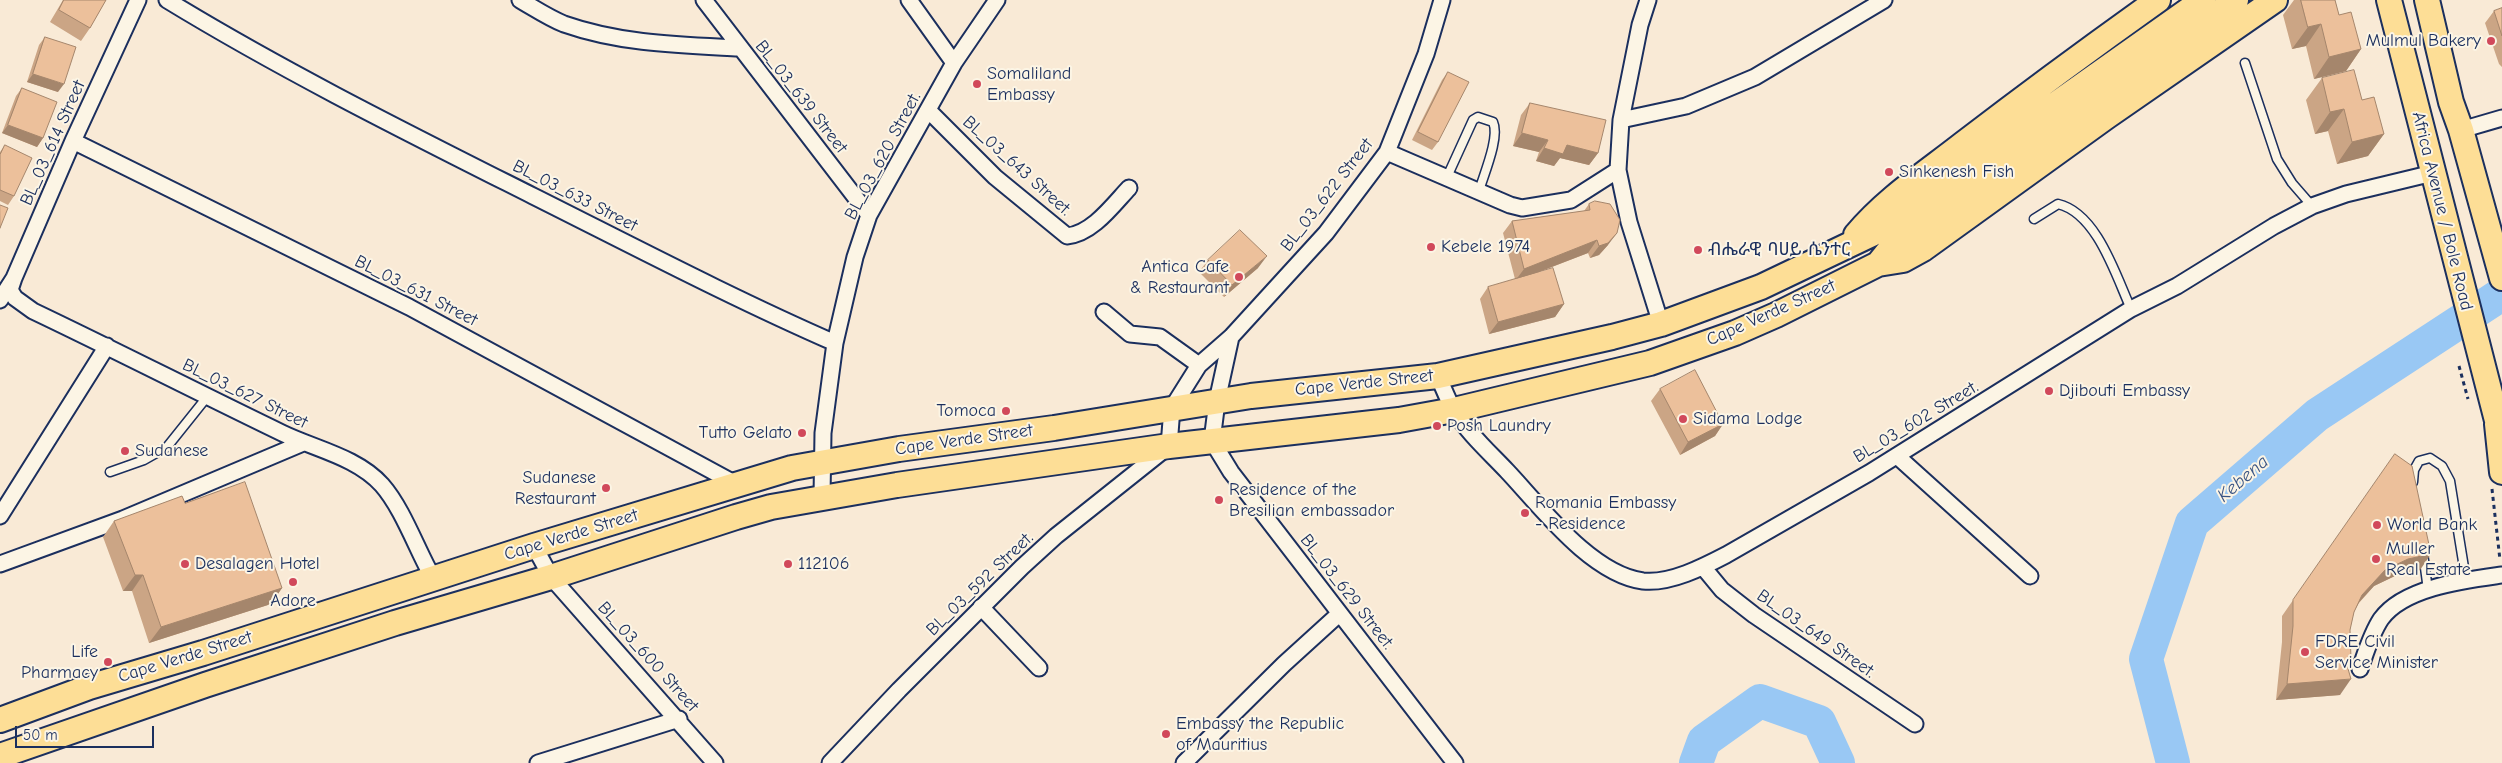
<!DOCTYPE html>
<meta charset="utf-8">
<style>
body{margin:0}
#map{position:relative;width:2502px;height:763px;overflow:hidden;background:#f9ead6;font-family:"Comic Neue",sans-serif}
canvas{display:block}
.scale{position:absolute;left:15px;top:726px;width:139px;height:22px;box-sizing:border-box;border:2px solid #1b2f5e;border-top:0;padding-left:6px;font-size:15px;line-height:18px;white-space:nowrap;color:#1b2f5e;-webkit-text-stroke:4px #fcf5e5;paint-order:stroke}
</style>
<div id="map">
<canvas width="2502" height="763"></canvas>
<div class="scale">50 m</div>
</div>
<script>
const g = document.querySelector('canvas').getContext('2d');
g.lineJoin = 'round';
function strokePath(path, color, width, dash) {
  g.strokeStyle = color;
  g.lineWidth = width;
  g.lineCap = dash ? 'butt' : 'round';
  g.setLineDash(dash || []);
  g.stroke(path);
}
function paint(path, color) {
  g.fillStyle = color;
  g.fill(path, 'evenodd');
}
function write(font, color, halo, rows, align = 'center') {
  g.font = font + ' "Comic Neue","Noto Sans Ethiopic",sans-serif';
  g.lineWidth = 4;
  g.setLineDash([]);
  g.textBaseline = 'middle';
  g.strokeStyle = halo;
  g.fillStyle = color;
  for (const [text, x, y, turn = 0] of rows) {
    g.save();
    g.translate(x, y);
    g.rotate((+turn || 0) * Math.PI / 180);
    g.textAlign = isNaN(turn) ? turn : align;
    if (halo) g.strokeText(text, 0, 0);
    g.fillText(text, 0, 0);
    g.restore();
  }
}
const river = new Path2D(`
 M 1696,763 L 1704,741 L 1760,701 L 1819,722 L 1838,763
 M 2173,763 L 2146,659 L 2192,523 L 2317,415 L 2502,294`);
const path = new Path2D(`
 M 2459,366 L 2468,399
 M 2492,489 L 2500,560`);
const service = new Path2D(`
 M 2245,63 L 2277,159 L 2292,183 L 2312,206
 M 1447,177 L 1473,120 L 1478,117 L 1493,122 C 1500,137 1484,174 1479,191
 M 2034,219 L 2058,204 C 2097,213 2116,276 2131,309
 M 110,472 L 144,460 L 167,447 L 207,397
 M 2413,482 L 2414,470 L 2419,461 L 2430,458 L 2442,466 L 2450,481 L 2466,580
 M 2423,553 L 2428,590`);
const minor = new Path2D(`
 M 167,0 C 285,72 410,134 533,196 C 633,246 732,298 835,343
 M 520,0 C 534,8 549,18 564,24 C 621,44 680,45 739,48
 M 704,0 L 869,215
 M 909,0 L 954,63
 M 1648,0 L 1640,25 L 1621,120 L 1618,170 L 1629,222 L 1661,324
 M 928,110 L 995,177 L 1067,236 C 1092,234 1113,205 1129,188
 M 1621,120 L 1686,106 L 1755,77 L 1884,0
 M 2461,130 L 2502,118
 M 73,141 L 409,307 L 736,484
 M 1387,152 L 1510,205 L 1522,208 L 1571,200 L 1618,170
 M 14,278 L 10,290 L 15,298 L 33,311 C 117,351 199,393 282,433 C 315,449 357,457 382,485 C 403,509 417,550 433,578
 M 0,300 L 14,278 L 73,141 L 138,0
 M 1104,312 L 1130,334 L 1160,337 L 1199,365
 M 1231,337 L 1217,401 L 1212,441 L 1231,472 L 1455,763
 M 1438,376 C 1443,387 1448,400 1454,411 C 1468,433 1489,452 1507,471 C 1541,507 1591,574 1643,581 C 1670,584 1703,567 1726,555 L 1869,473 L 2131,309 L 2177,286 L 2274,226 L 2312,206 L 2346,194 L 2433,173
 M 1897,456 L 2030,576
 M 822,497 L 823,433 L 835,343 L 855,257 L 869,215 L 954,63 L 997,0
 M 0,516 L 107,346
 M 534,546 L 551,577 L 715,763
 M 0,564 L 123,519 L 303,443
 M 1703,567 L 1722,590 L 1754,615 L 1915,724
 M 981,607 L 1039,668
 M 2360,669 C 2366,652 2371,634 2381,619 C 2404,587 2466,580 2502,575
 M 538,763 L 679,719
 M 830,763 L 899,690 L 1022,567 L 1056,536 L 1169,446 L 1172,408 L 1199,365 L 1231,337 L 1326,233 L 1387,152 L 1426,54 L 1442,0
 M 1184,763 L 1284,664 L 1339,614`);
const primary = new Path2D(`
 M 2389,0 L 2502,440
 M 2427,0 L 2451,102 L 2461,130 L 2502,278
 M 1856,235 C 1886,199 1926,173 1963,144 C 2027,95 2092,47 2158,0
 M 1878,264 L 1903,260 L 1923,249 L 2106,117 L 2275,0
 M 2497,424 L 2502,472
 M 0,720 L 89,687 L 203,653 L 534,546 L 792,468 L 899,449 L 1054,428 L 1251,396 L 1438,376 L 1612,337 L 1661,324 L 1761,287 L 1872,234 L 2203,0
 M 0,756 L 205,685 L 395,623 L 551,577 L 736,517 L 771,507 L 897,485 L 1169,446 L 1399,420 L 1454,410 L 1650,363 L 1735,333 L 1776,315 L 1878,264 L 1891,248 L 2236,0`);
const wall = new Path2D(`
 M 63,0 L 106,0 L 90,28 L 81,41 L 50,22 Z
 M 2294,0 L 2335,0 L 2339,15 L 2361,49 L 2346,71 L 2314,79 L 2306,46 L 2292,49 L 2283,15 Z
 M 2502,8 L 2502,67 L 2499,64 L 2485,23 L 2494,11 Z
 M 45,37 L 58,92 L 27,82 L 39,45 Z
 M 1448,72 L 1438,142 L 1432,150 L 1412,140 L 1442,80 Z
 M 2322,78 L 2362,100 L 2384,134 L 2368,156 L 2337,164 L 2328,131 L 2315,134 L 2306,100 Z
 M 22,88 L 43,138 L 37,147 L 2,133 L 16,96 Z
 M 1530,103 L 1598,153 L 1589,165 L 1560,158 L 1554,166 L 1536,161 L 1539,152 L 1513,146 L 1521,115 Z
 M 5,145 L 14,196 L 8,205 L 0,201 L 0,152 Z
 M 1589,204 L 1608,245 L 1599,255 L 1590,258 L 1588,253 L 1539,272 L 1564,304 L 1555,317 L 1489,334 L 1480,299 L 1488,287 L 1515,279 L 1503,233 L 1512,221 L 1584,211 Z
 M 1208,260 L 1258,268 L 1224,297 L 1199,272 Z
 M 1660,389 L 1723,424 L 1715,436 L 1680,455 L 1651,401 Z
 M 2395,454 L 2420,570 L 2397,575 L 2374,586 L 2359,603 L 2354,612 L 2350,630 L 2347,665 L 2340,695 L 2276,700 L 2282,642 L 2282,616 Z
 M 185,503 L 282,588 L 271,604 L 149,643 L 132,591 L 123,591 L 103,537 L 114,521 Z`);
const shadedWall = new Path2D(`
 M 2321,24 L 2306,46 L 2292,49 L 2308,27 Z
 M 2361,49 L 2346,71 L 2314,79 L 2329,57 Z
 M 33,74 L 64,84 L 58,92 L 27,82 Z
 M 2344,109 L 2328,131 L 2315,134 L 2330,112 Z
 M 8,125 L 43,138 L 37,147 L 2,133 Z
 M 1522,133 L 1548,140 L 1539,152 L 1513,146 Z
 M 2384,134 L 2368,156 L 2337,164 L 2352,142 Z
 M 1567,145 L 1598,153 L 1589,165 L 1560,158 L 1554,166 L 1536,161 L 1544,148 Z
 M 1617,233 L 1608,245 L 1599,255 L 1590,258 L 1599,246 Z
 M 1597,240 L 1588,253 L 1515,281 L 1524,269 Z
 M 1267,256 L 1258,268 L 1224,297 L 1232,285 Z
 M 1564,304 L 1555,317 L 1489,334 L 1498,322 Z
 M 1723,424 L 1715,436 L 1680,455 L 1688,442 Z
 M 2431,554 L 2420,570 L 2397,575 L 2374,586 L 2351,611 L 2362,595 L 2385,570 L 2408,559 Z
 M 135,575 L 143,575 L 132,591 L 123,591 Z
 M 282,588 L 271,604 L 149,643 L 161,627 Z
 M 2351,679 L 2340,695 L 2276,700 L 2287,684 Z`);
const building = new Path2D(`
 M 64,0 L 106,0 L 90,28 L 59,10 Z
 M 2301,0 L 2335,0 L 2339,15 L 2351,12 L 2361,49 L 2329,57 L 2321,24 L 2308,27 Z
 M 2502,8 L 2502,36 L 2494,11 Z
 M 45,37 L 76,47 L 64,84 L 33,74 Z
 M 2354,70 L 2362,100 L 2374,97 L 2384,134 L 2352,142 L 2344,109 L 2330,112 L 2322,78 Z
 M 1448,72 L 1469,82 L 1438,142 L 1418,132 Z
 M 22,88 L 57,102 L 43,138 L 8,125 Z
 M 1530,103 L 1606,120 L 1598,153 L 1567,145 L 1563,154 L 1544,148 L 1548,140 L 1522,133 Z
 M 5,145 L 32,158 L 14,196 L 0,190 L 0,155 Z
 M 1595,201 L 1610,204 L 1620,220 L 1617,233 L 1608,243 L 1599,246 L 1597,240 L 1524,269 L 1512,221 L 1590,210 L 1589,204 Z
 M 0,205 L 8,208 L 0,228 Z
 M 1240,230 L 1267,256 L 1232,285 L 1208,260 Z
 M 1553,268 L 1564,304 L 1498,322 L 1488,287 Z
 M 1695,370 L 1723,424 L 1688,442 L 1660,389 Z
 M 2395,454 L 2412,466 L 2431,554 L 2408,559 L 2385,570 L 2362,595 L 2354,612 L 2350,630 L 2351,659 L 2346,662 L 2351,679 L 2287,684 L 2293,626 L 2293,600 Z
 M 245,482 L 282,588 L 161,627 L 143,575 L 135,575 L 114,521 L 182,496 L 185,503 Z`);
const markers = [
 [2491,41,5,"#d1495b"],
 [977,84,5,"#d1495b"],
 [1889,172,5,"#d1495b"],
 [1431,247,5,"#d1495b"],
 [1698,250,5,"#d1495b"],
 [1239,277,5,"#d1495b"],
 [2049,391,5,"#d1495b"],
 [1006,411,5,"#d1495b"],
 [1683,419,5,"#d1495b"],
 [1437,426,5,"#d1495b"],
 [802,433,5,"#d1495b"],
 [125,451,5,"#d1495b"],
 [606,488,5,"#d1495b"],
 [1219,500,5,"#d1495b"],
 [1525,513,5,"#d1495b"],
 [2377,525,5,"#d1495b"],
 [2376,559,5,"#d1495b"],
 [185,564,5,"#d1495b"],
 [788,564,5,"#d1495b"],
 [293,582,5,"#d1495b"],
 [2305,652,5,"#d1495b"],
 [108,662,5,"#d1495b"],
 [1166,734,5,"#d1495b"]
];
const poiNames = [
 ["Mulmul Bakery",2481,41,"right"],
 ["Somaliland",987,74],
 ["Embassy",987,95],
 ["Sinkenesh Fish",1899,172],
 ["Kebele 1974",1441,247],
 ["ብሔራዊ ባሀይ ሴንተር",1708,250],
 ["Antica Cafe",1229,267,"right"],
 ["& Restaurant",1229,288,"right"],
 ["Djibouti Embassy",2059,391],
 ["Tomoca",996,411,"right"],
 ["Sidama Lodge",1693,419],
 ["Posh Laundry",1447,426],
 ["Tutto Gelato",792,433,"right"],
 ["Sudanese",135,451],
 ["Sudanese",596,478,"right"],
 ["Restaurant",596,499,"right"],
 ["Residence of the",1229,490],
 ["Bresilian embassador",1229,511],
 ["Romania Embassy",1535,503],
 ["- Residence",1535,524],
 ["World Bank",2387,525],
 ["Muller",2386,549],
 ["Real Estate",2386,570],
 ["Desalagen Hotel",195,564],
 ["112106",798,564],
 ["Adore",293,601,"center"],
 ["FDRE Civil",2315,642],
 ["Service Minister",2315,663],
 ["Life",98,652,"right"],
 ["Pharmacy",98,673,"right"],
 ["Embassy the Republic",1176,724],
 ["of Mauritius",1176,745]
];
const streetNames = [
 ["BL_03_639 Street",801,97,52],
 ["BL_03_614 Street",53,143,-66],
 ["BL_03_620 Street.",883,156,-62],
 ["BL_03_643 Street.",1017,166,42],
 ["BL_03_622 Street",1327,195,-52],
 ["BL_03_633 Street",575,196,27],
 ["Africa Avenue / Bole Road",2442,211,76],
 ["BL_03_631 Street",416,291,27],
 ["Cape Verde Street",1771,313,-24],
 ["Cape Verde Street",1364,383,-6],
 ["BL_03_627 Street",245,394,26],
 ["BL_03_602 Street.",1916,422,-31],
 ["Cape Verde Street",964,440,-8],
 ["Cape Verde Street",571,535,-17],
 ["BL_03_592 Street.",980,584,-44],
 ["BL_03_629 Street.",1347,592,52],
 ["BL_03_649 Street.",1816,634,35],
 ["Cape Verde Street",185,657,-17],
 ["BL_03_600 Street",648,657,48]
];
const waterNames = [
 ["Kebena",2243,479,-41]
];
strokePath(river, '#99c8f4', 34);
strokePath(service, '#1b2f5e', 11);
strokePath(minor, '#1b2f5e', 19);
strokePath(primary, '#1b2f5e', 28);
strokePath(path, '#1b2f5e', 3, [4, 4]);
strokePath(service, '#fcf5e5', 8);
strokePath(minor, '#fcf5e5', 15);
strokePath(primary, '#fdde96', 24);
paint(wall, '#cba585');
paint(shadedWall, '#a5866c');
paint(building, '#ecc09b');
strokePath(building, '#a5866c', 1);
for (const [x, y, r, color] of markers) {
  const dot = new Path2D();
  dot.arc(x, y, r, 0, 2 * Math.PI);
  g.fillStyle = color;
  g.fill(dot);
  strokePath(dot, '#fcf5e5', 2);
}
write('18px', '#1b2f5e', '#fcf5e5', poiNames, 'left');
write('18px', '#1b2f5e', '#fcf5e5', streetNames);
write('italic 19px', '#3a5584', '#fcf5e5', waterNames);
</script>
